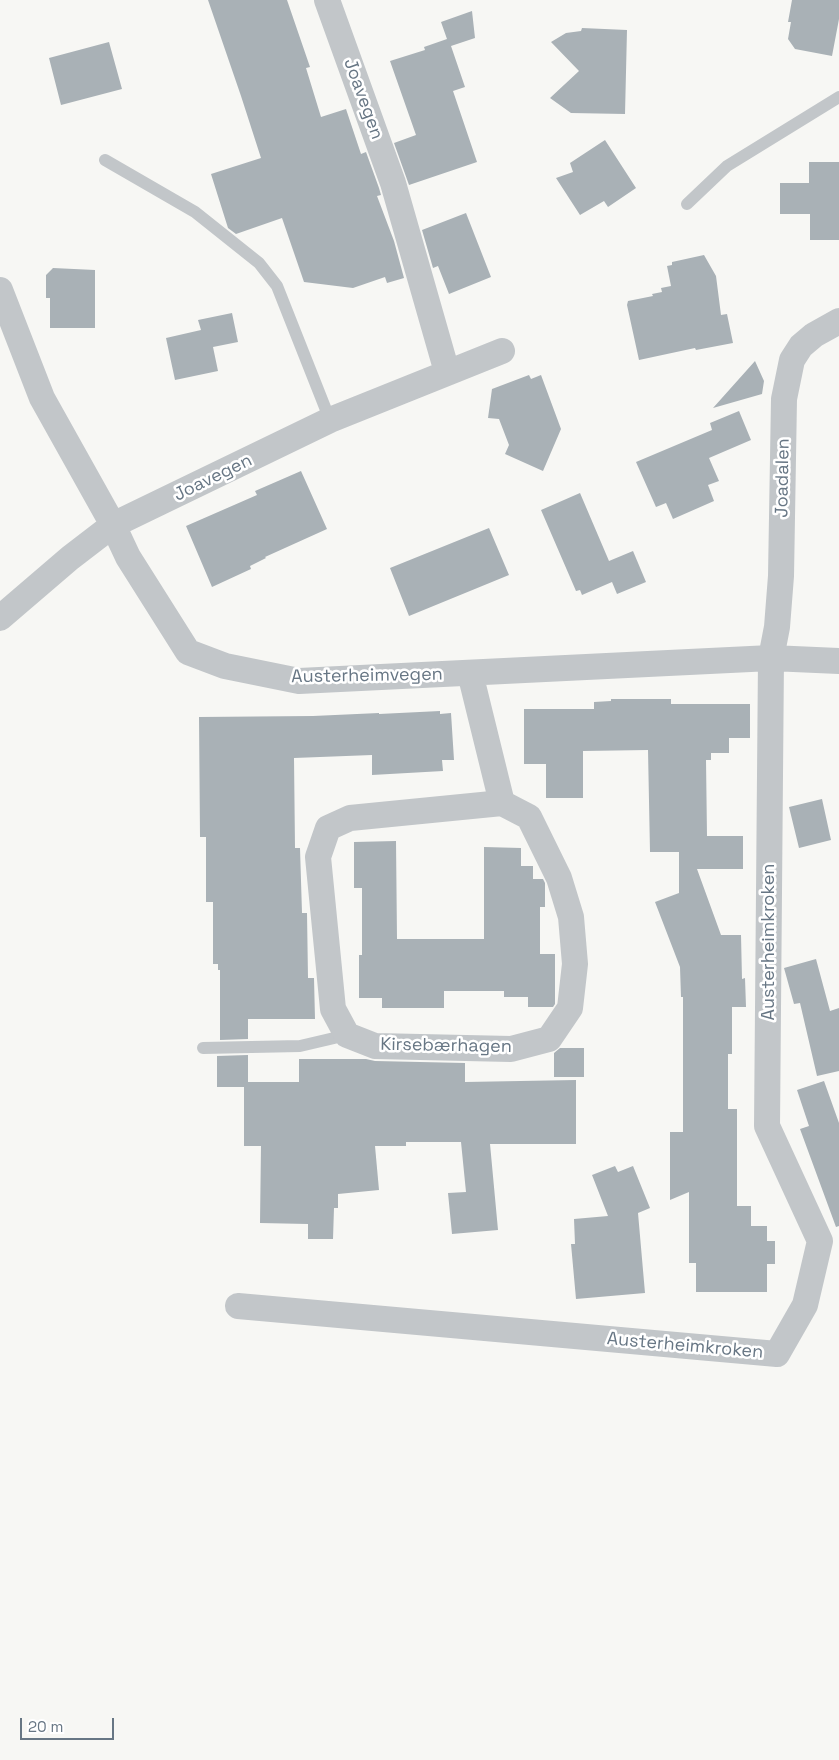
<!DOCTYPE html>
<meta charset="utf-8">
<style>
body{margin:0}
#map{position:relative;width:839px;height:1760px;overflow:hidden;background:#f7f7f4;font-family:"Space Grotesk",sans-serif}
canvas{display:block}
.scale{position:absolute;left:20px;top:1718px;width:94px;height:22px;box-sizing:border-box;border:2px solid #677684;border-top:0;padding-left:6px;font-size:15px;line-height:18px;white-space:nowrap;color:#677684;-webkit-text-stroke:4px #fff;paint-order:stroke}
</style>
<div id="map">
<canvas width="839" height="1760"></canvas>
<div class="scale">20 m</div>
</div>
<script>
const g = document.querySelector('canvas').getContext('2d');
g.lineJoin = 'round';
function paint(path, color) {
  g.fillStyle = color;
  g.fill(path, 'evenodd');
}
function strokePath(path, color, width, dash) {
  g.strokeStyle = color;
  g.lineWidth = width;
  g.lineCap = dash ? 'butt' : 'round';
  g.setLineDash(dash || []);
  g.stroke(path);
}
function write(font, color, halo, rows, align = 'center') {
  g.font = font + ' "Space Grotesk",sans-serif';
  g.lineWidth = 5;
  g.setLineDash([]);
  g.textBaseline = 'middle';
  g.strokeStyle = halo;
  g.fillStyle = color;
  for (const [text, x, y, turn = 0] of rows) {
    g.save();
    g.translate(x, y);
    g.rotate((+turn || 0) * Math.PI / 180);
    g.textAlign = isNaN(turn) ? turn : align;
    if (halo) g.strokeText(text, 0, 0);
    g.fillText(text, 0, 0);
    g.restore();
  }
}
const building = new Path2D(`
 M 208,0 L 287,0 L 310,67 L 306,68 L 321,117 L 346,109 L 361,154 L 366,152 L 379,188 L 381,195 L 377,196 L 394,241 L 404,278 L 387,283 L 385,277 L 353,288 L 304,282 L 282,218 L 236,234 L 228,228 L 211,174 L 261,158 L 241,96 Z
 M 792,0 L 839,0 L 839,19 L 832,56 L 795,49 L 788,39 L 791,22 L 788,22 Z
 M 472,11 L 475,38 L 451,46 L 465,87 L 453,91 L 477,162 L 409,185 L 394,143 L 416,135 L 390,61 L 425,50 L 424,47 L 447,39 L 441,22 Z
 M 582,28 L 627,30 L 625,114 L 571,113 L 550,98 L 579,71 L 551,42 L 566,33 L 581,31 Z
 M 109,42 L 122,89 L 61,105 L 49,58 Z
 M 605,140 L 636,188 L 608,207 L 604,201 L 580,215 L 556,178 L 573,172 L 570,163 Z
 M 809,162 L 839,162 L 839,240 L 810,240 L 810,214 L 780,214 L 780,183 L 809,183 Z
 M 466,213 L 491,277 L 449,294 L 438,266 L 433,268 L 422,230 Z
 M 704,255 L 716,276 L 721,315 L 727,314 L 733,343 L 696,350 L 695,348 L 639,360 L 627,305 L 628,301 L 653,296 L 652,294 L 662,292 L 661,288 L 671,286 L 667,266 L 672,265 L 672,262 Z
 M 53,268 L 95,270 L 95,328 L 50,328 L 50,298 L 46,298 L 46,275 Z
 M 232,313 L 238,342 L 213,347 L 218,371 L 175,380 L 166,338 L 201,330 L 198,320 Z
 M 755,361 L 764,381 L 762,394 L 713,408 Z
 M 529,375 L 531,379 L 541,375 L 561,429 L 543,471 L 505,454 L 509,445 L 499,419 L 488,418 L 492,389 Z
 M 739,411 L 751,440 L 709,458 L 719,481 L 708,485 L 714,501 L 673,519 L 666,503 L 656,507 L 636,462 L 712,430 L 710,423 Z
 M 301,471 L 327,529 L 265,557 L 266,558 L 250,566 L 251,569 L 212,587 L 186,526 L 257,495 L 255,491 Z
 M 580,493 L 609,561 L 633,551 L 646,582 L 617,594 L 612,582 L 582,595 L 580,590 L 576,591 L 541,510 Z
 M 489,528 L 509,575 L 409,616 L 390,568 Z
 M 611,699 L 671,699 L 671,704 L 750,704 L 750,738 L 729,738 L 729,753 L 711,753 L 711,760 L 706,760 L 707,836 L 743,836 L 743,869 L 697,869 L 721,935 L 741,935 L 742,979 L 745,978 L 746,1007 L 732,1007 L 732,1054 L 728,1054 L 728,1109 L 737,1109 L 737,1206 L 751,1206 L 751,1226 L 767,1226 L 767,1241 L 775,1241 L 775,1264 L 767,1264 L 767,1292 L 696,1292 L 696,1263 L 689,1263 L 689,1192 L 670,1200 L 670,1132 L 683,1132 L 683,997 L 681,997 L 680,967 L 655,902 L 679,893 L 679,852 L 650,852 L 648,750 L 583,751 L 583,798 L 546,798 L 546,764 L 524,764 L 524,709 L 594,709 L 594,702 L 611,701 Z
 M 440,711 L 440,714 L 451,713 L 454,760 L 442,760 L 443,771 L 372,775 L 372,755 L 294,758 L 295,848 L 300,848 L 302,913 L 307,913 L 308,978 L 314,978 L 315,1019 L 248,1019 L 248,1039 L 220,1040 L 220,970 L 218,970 L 218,964 L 213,964 L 213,902 L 206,902 L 206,837 L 200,837 L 199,717 L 313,716 L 379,713 L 379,714 Z
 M 822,799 L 831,840 L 799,848 L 789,807 Z
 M 396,841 L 397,939 L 484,939 L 484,847 L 521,848 L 521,866 L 533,866 L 533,879 L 543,879 L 545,883 L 545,907 L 540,907 L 540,954 L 555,954 L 555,1004 L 553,1007 L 528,1007 L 528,997 L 504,997 L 504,991 L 444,991 L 444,1008 L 382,1008 L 382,998 L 359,998 L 359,955 L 362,955 L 362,888 L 354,888 L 354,842 Z
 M 816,959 L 830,1011 L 839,1008 L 839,1071 L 817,1076 L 800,1003 L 794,1004 L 784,968 Z
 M 560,1048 L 584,1048 L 584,1077 L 554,1077 L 554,1053 Z
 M 248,1055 L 248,1082 L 299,1082 L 299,1059 L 366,1059 L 375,1061 L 465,1063 L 465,1082 L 576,1080 L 576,1144 L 490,1144 L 498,1230 L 452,1234 L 448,1193 L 466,1192 L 461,1142 L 406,1142 L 406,1146 L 375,1146 L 379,1190 L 338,1194 L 338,1208 L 334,1208 L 333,1239 L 308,1239 L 308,1224 L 260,1223 L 261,1146 L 244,1146 L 244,1087 L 217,1087 L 217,1056 Z
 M 824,1081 L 839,1123 L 839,1226 L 836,1227 L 800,1129 L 809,1126 L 797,1090 Z
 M 615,1166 L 618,1172 L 633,1166 L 650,1208 L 638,1213 L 645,1293 L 576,1299 L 571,1244 L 575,1244 L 574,1219 L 608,1216 L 592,1175 Z`);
const service = new Path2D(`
 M 105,160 L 195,212 L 259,263 L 277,286 L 330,420
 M 687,204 L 727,166 L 839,97
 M 203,1048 L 300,1046 L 347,1035`);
const minor = new Path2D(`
 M 327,0 L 393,183 L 447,372
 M 0,290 L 42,398 L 113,525 L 128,557 L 188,652 L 225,666 L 299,681 L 771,658 L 839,661
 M 0,618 L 70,558 L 113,525 L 330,420 L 502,351
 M 470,673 L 502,803
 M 502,803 L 529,817 L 559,878 L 571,917 L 575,964 L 570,1008 L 549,1039 L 511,1049 L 375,1046 L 347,1035 L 333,1009 L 318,857 L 328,828 L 350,818 Z
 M 238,1306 L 777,1354 L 805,1305 L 820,1241 L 767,1126 L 771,658 L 777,627 L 781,576 L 784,399 L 792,360 L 801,346 L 814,335 L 839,321`);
const streetNames = [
 ["Joavegen",363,99,70],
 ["Joavegen",213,478,-26],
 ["Joadalen",783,478,-89],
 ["Austerheimvegen",367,676,-1],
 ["Austerheimkroken",769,942,-90],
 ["Kirsebærhagen",446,1046,1],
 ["Austerheimkroken",685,1346,5]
];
paint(building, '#a9b1b6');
strokePath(service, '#c2c6c9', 12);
strokePath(minor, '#c2c6c9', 26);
write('18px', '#677684', '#fff', streetNames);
</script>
